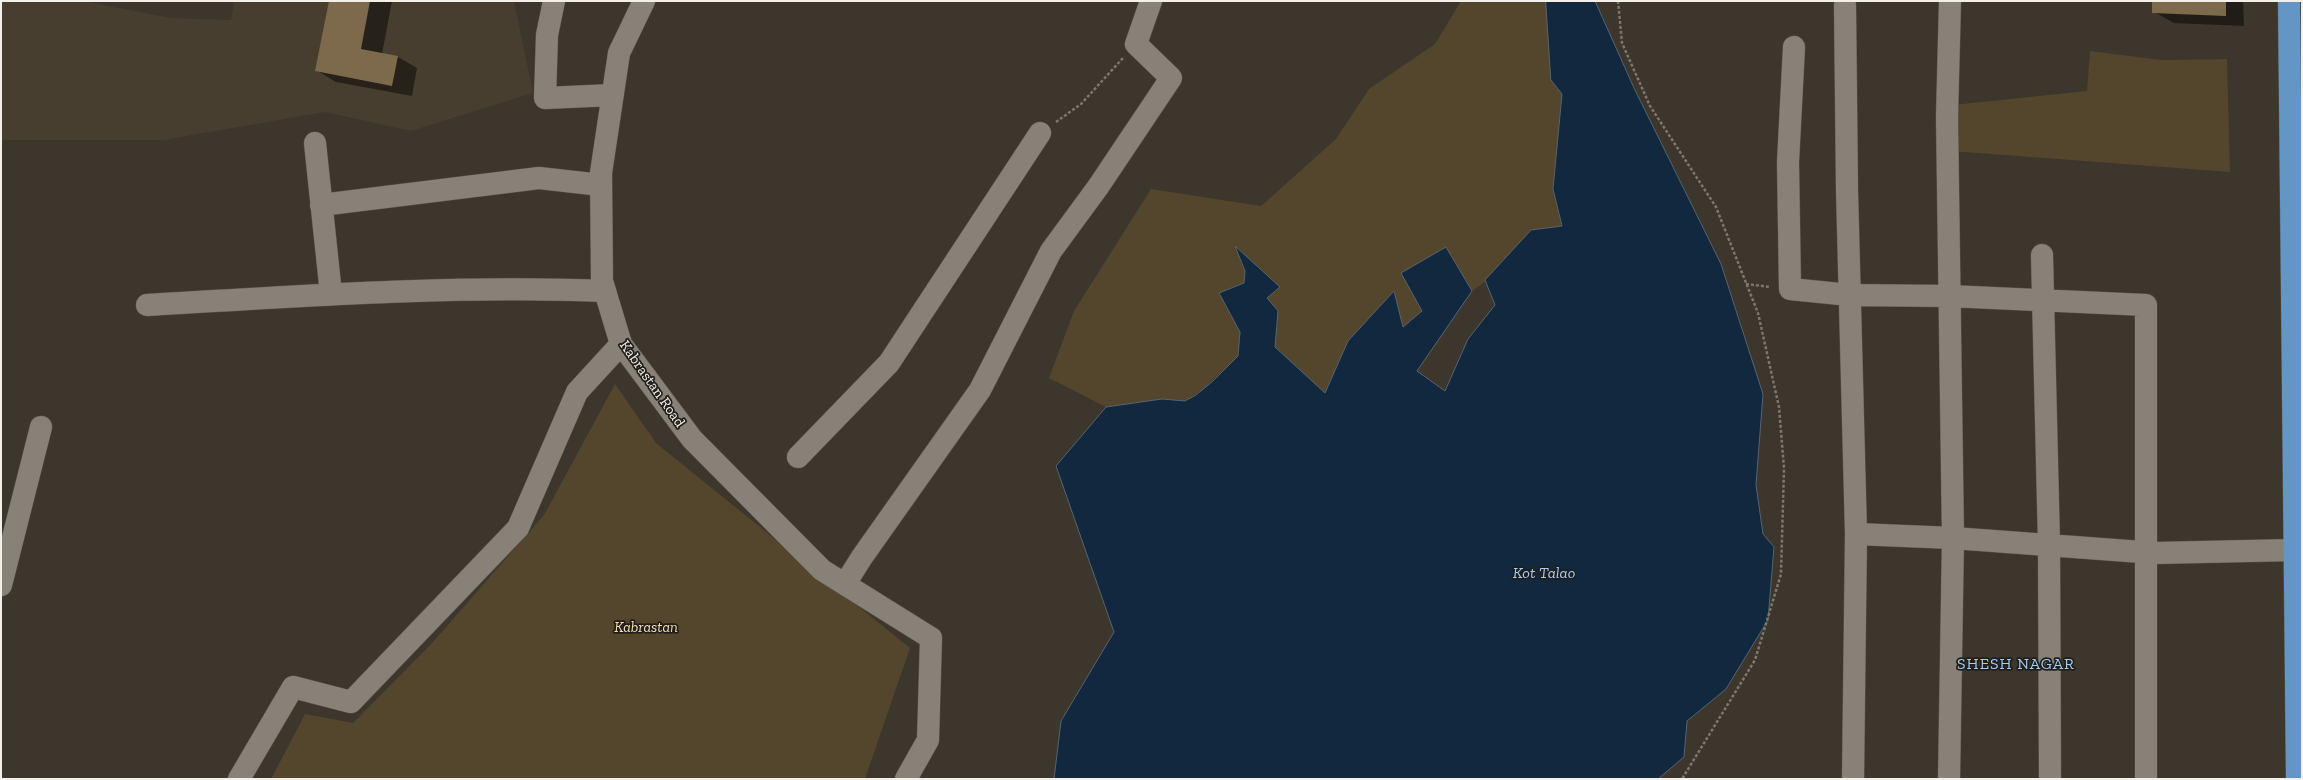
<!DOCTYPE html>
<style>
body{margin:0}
#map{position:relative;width:2303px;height:780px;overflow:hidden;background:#3c362d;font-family:"Zilla Slab",serif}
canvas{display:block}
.frame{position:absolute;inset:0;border:2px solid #f3efe9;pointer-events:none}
</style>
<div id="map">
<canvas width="2303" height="780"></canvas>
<div class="frame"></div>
</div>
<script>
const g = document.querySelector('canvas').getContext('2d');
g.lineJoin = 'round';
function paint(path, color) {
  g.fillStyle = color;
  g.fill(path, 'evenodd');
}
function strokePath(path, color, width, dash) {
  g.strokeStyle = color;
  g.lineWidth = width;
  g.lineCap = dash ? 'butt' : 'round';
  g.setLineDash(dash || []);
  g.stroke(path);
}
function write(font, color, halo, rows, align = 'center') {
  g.font = font + ' "Zilla Slab",serif';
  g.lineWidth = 3.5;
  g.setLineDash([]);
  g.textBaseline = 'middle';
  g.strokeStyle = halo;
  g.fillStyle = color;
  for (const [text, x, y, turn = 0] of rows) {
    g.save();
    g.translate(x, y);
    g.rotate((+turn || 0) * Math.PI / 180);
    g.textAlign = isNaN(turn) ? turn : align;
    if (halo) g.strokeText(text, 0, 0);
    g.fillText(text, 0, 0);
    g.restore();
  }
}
const built = new Path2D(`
 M 1,1 L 83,1 L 171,18 L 231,20 L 234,1 L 514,1 L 533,93 L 411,131 L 325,112 L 164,140 L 1,140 Z`);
const green = new Path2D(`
 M 1461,1 L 1546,1 L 1551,80 L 1562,94 L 1553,189 L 1562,227 L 1472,291 L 1446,247 L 1402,273 L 1422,311 L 1403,327 L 1394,291 L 1348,341 L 1325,393 L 1275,347 L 1240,332 L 1238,356 L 1202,390 L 1185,401 L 1162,399 L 1106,407 L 1049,378 L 1074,311 L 1151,189 L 1261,206 L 1336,139 L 1369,89 L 1435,44 Z
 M 2090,51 L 2162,60 L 2227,59 L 2230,172 L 1951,151 L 1953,105 L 2087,91 Z
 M 615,384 L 656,443 L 910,648 L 865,779 L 271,779 L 305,714 L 353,723 L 433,642 L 544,515 Z`);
const water = new Path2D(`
 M 1546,1 L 1595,1 L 1634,88 L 1721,264 L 1763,394 L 1756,485 L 1763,534 L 1774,547 L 1768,620 L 1726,689 L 1687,721 L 1684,757 L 1658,779 L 1054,779 L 1061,721 L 1114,632 L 1056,466 L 1106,407 L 1162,399 L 1185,401 L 1196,395 L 1213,381 L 1238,356 L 1240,332 L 1219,293 L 1244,283 L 1245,271 L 1235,246 L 1280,287 L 1267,298 L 1278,311 L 1275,347 L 1325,393 L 1348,341 L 1394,291 L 1403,327 L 1422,311 L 1401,273 L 1446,247 L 1472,291 L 1417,371 L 1445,391 L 1468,339 L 1495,305 L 1485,280 L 1531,230 L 1562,226 L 1553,189 L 1562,94 L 1551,80 Z`);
const shadow = new Path2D(`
 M 330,1 L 392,1 L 382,54 L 398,57 L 417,68 L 412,96 L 336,82 L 316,70 Z
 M 2156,1 L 2243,1 L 2244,26 L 2174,23 L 2156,13 Z`);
const building = new Path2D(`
 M 329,1 L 370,1 L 361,49 L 398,56 L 392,86 L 315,71 Z
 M 2152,1 L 2226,1 L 2226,16 L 2152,13 Z`);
const path = new Path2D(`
 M 1618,1 L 1622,43 L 1650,106 L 1716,207 L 1758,313 L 1779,407 L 1784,468 L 1781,574 L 1755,660 L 1682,779
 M 1056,122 L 1081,104 L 1123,58
 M 1746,284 L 1770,287`);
const minor = new Path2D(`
 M 554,1 L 547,35 L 545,98 L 613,95
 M 644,1 L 619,53 L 601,173 L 602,281 L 621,344 L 692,439 L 822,570 L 931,638 L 928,740 L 906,779
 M 1845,5 L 1847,190 L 1856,534 L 1853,779
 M 1794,47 L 1788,162 L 1790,289 L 1850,295 L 1949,296 L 2146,305 L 2146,779
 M 315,143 L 331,294
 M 321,205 L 539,178 L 601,185
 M 2042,255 L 2049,544 L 2050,779
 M 147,305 C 300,296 452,285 605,291
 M 798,457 L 889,363 L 1040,133
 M 1856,534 L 1953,538 L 2155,553 L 2295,550
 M 845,584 L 862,557 L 980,390 L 1051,251 L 1098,187 L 1171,78 L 1136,44 L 1151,1
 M 1,585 L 41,427
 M 239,779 L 293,687 L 351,702 L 518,528 L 577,392 L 621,344
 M 1949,779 L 1953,538 L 1947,117 L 1950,1`);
const highway = new Path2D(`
 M 2289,1 L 2297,779`);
const streetNames = [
 ["Kabrastan Road",652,384,55]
];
const parkNames = [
 ["Kabrastan",646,628]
];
const waterNames = [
 ["Kot Talao",1544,573]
];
const neighbourhoodNames = [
 ["SHESH NAGAR",2016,664]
];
paint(built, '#483e2f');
paint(green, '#54452d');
paint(water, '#12283e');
strokePath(water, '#566471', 1);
paint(shadow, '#0007');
paint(building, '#7d6a4d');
strokePath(minor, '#59544c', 23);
strokePath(highway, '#59544c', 23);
strokePath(path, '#7c776f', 2.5, [3, 2]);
strokePath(minor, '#888177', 22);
strokePath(highway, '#6395c5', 22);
write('15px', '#f3efe9', '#211e1a', streetNames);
write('italic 15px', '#fadeb4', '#211e1a', parkNames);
write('italic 16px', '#a1cdfa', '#211e1a', waterNames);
g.letterSpacing = '1px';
write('16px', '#a0cefb', '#211e1a', neighbourhoodNames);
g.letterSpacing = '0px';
</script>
